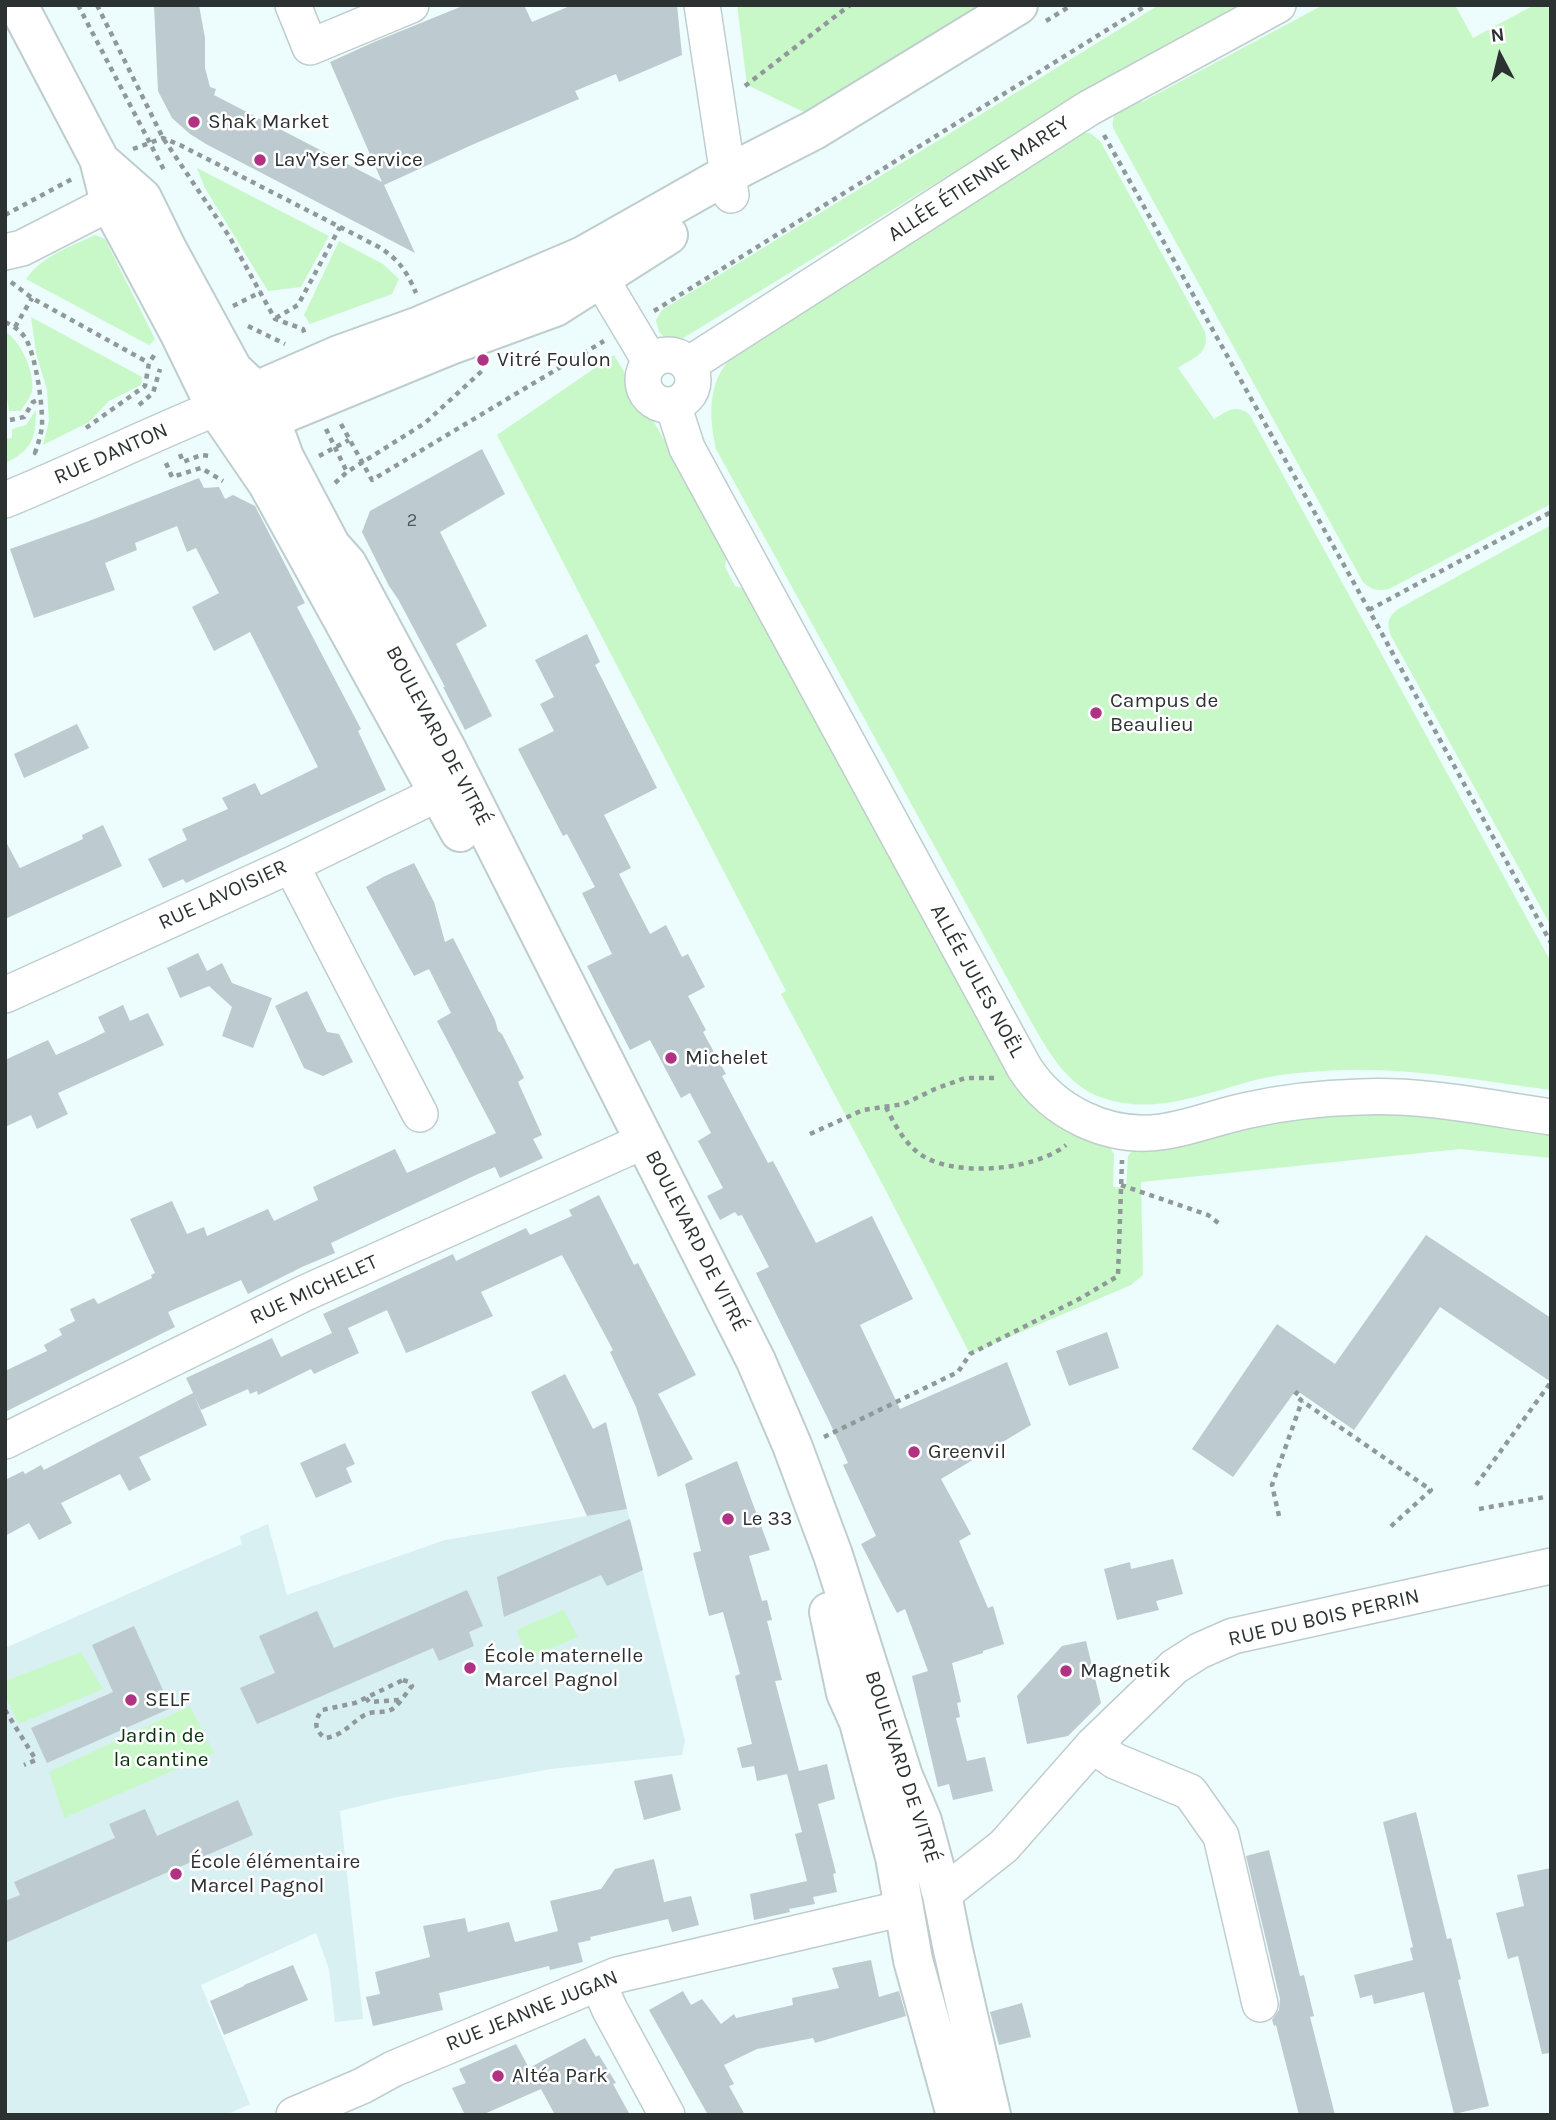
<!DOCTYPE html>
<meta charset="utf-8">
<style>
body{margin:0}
#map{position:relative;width:1556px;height:2120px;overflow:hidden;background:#edfcfd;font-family:Karla,sans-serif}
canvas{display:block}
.frame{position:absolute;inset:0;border:7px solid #2c3232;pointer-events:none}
.north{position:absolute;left:1465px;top:21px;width:70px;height:70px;-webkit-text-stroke:5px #fff;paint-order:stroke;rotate:353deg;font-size:19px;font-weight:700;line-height:28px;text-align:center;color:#2c3232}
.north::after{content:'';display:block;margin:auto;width:24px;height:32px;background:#2c3232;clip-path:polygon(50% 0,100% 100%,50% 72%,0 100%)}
</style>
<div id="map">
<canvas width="1556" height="2120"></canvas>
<div class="frame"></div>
<div class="north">N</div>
</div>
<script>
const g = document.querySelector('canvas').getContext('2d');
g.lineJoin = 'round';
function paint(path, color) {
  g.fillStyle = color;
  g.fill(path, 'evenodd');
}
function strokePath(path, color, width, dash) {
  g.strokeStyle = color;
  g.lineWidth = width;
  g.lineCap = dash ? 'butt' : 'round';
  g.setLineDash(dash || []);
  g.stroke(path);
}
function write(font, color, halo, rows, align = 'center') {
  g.font = font + ' Karla,sans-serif';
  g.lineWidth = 5;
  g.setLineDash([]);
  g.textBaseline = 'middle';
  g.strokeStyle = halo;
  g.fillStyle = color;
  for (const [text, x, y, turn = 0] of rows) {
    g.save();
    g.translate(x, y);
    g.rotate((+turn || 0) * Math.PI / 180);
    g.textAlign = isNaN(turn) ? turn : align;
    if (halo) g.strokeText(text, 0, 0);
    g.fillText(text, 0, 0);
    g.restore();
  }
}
const built = new Path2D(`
 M 627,1509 L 685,1741 L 682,1755 L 551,1769 L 392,1798 L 340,1811 L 363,2019 L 335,2022 L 329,1969 L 316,1933 L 201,1985 L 250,2104 L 226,2115 L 5,2115 L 5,1648 L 242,1544 L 240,1536 L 268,1524 L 287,1595 L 445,1540 Z`);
const green = new Path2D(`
 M 737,5 L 984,5 L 808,114 L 747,85 Z
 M 1159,5 L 1245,5 L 1083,93 L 680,340 L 668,340 L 659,332 L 656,320 L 662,310 Z
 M 1323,5 L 1455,5 L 1473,38 L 1534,5 L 1551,5 L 1551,504 L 1389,589 C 1378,591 1371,590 1363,582 L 1113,128 C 1111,109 1124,106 1138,96 L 1142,102 Z
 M 1078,133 L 1090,133 L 1100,141 L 1205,332 C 1210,355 1193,357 1178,368 L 1214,419 C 1226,411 1237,403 1250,415 L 1551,962 L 1551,1090 C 1476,1080 1398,1065 1323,1071 C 1303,1072 1283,1074 1264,1078 C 1211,1090 1158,1117 1103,1098 C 1066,1086 1047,1049 1029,1018 L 716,449 C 709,418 707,383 731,358 C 739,350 748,344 757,336 Z
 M 197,168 L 329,236 L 301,287 L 268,291 L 205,188 Z
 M 95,235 L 105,239 L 155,339 L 149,345 L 26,279 C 43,255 70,247 95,235 Z
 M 339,241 L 383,264 L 399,279 L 392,294 L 310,324 L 304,315 Z
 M 31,317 L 142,377 L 141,385 L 109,401 L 89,422 L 43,445 L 49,421 L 47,390 L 36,353 Z
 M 5,331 C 21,342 35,371 32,391 C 31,397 24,405 21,411 L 9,411 L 5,385 Z
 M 614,355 L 650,415 L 727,550 L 725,567 L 735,586 L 748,590 L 1011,1074 L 1110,1147 L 1114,1154 L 1113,1187 L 1126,1188 L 1128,1156 L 1134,1149 C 1210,1134 1287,1113 1365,1113 C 1428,1113 1489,1125 1551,1133 L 1551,1158 L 1460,1149 L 1141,1182 L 1143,1275 L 1131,1285 L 970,1354 L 885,1189 L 781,994 L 786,991 L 497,435 Z
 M 36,410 C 36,438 32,451 5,463 L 5,439 L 12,438 L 12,429 L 26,425 Z
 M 1551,525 L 1551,926 L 1391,636 C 1386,623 1388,617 1398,609 Z
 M 564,1610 L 578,1637 L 529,1658 L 516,1630 Z
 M 81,1652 L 103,1689 L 19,1724 L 5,1696 L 5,1681 Z
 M 190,1706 L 214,1753 L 64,1818 L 49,1772 Z`);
const building = new Path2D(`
 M 154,5 L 199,5 L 205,38 L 205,68 L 210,87 L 216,89 L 214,95 L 382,182 L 330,62 L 374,42 L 465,5 L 524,5 L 532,22 L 572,5 L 677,5 L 682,55 L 619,82 L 616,74 L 575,91 L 579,99 L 474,144 L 384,185 L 415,253 L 206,144 L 190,134 L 172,118 L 158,91 Z
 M 482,449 L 505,494 L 440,532 L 487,626 L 456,644 L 492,716 L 465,730 L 443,687 L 445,687 L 398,599 L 389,586 L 362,532 L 370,511 Z
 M 199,478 L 204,488 L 219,487 L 225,499 L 233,495 L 255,506 L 305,603 L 297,607 L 361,729 L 358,731 L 386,790 L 186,883 L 183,879 L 163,888 L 148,859 L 187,840 L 182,829 L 228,809 L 222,798 L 255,783 L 261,795 L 318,767 L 250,632 L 214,651 L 192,607 L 219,593 L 196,548 L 187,552 L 177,526 L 135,543 L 137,550 L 105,563 L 115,590 L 34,618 L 10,549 L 89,521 Z
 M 587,634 L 600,662 L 595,665 L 657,788 L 604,815 L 631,868 L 619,874 L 650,934 L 666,925 L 682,957 L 688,954 L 705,987 L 688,996 L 706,1030 L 703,1032 L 726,1074 L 722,1076 L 768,1163 L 773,1161 L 816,1243 L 872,1216 L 913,1299 L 860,1325 L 900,1409 L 1007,1362 L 1031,1425 L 941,1479 L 971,1534 L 959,1541 L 988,1608 L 993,1606 L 1004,1644 L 983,1651 L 983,1653 L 952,1663 L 961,1702 L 957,1703 L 960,1717 L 956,1718 L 967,1761 L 985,1757 L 993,1791 L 953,1800 L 949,1784 L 938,1787 L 912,1676 L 928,1671 L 905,1609 L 897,1613 L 861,1544 L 876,1536 L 843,1465 L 848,1463 L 829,1421 L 756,1273 L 769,1267 L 742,1215 L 738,1216 L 735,1212 L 720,1220 L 707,1196 L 723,1188 L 698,1141 L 711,1133 L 690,1093 L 681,1098 L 650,1040 L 630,1050 L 587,966 L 612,954 L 582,893 L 595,887 L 567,834 L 563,836 L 518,749 L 554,731 L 540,704 L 554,697 L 535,660 Z
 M 77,724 L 89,748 L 24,778 L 14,754 Z
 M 103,825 L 122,866 L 5,919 L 5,840 L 20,868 L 83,839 L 82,835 Z
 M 414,863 L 434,902 L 445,942 L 453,938 L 495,1020 L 498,1031 L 502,1034 L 524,1078 L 518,1082 L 542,1135 L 533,1139 L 543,1158 L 500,1178 L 495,1167 L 478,1174 L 331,1243 L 335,1253 L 302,1267 L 248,1294 L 241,1280 L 168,1312 L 175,1327 L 5,1412 L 5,1371 L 47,1351 L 44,1345 L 62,1335 L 59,1329 L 75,1321 L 70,1309 L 94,1298 L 98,1304 L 152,1278 L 151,1275 L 155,1273 L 130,1219 L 172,1201 L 187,1234 L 204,1227 L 207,1236 L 268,1209 L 274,1221 L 318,1200 L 313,1187 L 395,1149 L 407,1173 L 496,1133 L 437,1021 L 451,1013 L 429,969 L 414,976 L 366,887 L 383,877 Z
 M 198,953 L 207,971 L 222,963 L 232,983 L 272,998 L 253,1048 L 222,1036 L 232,1007 L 209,986 L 180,998 L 167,968 Z
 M 307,991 L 327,1032 L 339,1034 L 353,1062 L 323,1076 L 304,1068 L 275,1006 Z
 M 123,1005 L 130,1021 L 148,1013 L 164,1045 L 58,1093 L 68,1114 L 37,1129 L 31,1115 L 5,1127 L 5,1060 L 48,1040 L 56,1055 L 85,1042 L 105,1032 L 98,1017 Z
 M 599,1195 L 634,1265 L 638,1263 L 696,1375 L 658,1394 L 693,1459 L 658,1477 L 636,1407 L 610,1352 L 613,1350 L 562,1255 L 481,1292 L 493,1316 L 419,1348 L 406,1353 L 387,1310 L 348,1328 L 359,1353 L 314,1374 L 311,1369 L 258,1395 L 257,1391 L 250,1394 L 248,1389 L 201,1410 L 186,1378 L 272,1338 L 281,1357 L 332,1333 L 323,1314 L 453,1254 L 456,1261 L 526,1228 L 530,1235 L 572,1216 L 569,1210 Z
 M 1426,1235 L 1551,1318 L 1551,1382 L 1440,1307 L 1354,1430 L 1296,1390 L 1233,1477 L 1192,1449 L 1277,1324 L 1335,1364 Z
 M 1107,1332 L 1119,1368 L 1069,1386 L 1056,1351 Z
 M 565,1374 L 593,1429 L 606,1422 L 627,1509 L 587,1516 L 531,1392 Z
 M 193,1393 L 207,1425 L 139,1457 L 151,1480 L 129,1491 L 120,1474 L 61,1503 L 72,1523 L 39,1540 L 29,1523 L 5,1536 L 5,1480 L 23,1471 L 25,1474 L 41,1465 L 44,1470 Z
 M 345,1443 L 355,1464 L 346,1468 L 352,1482 L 316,1498 L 300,1463 Z
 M 737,1461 L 770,1550 L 749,1556 L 762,1601 L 767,1600 L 772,1620 L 767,1621 L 782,1680 L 775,1681 L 799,1771 L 827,1764 L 835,1799 L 818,1804 L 836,1873 L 833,1874 L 837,1892 L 813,1897 L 815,1904 L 789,1909 L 790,1912 L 754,1920 L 750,1894 L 807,1881 L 795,1834 L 802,1832 L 787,1774 L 757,1781 L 754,1766 L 742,1768 L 737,1748 L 752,1744 L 735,1676 L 740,1674 L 723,1612 L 709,1616 L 693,1553 L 701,1551 L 685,1484 Z
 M 630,1519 L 643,1570 L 607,1586 L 601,1575 L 504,1617 L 497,1577 Z
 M 1173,1559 L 1183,1594 L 1156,1601 L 1159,1610 L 1117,1620 L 1104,1569 L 1130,1562 L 1131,1569 Z
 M 467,1590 L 483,1626 L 469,1632 L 474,1646 L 439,1661 L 433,1648 L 257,1724 L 240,1688 L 275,1673 L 259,1636 L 317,1611 L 334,1648 Z
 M 134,1626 L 171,1708 L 47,1763 L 31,1728 L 113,1692 L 92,1645 Z
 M 1086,1641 L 1101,1703 L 1068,1736 L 1027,1744 L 1017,1696 L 1062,1646 Z
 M 672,1774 L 681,1810 L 644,1820 L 634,1781 Z
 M 238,1800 L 253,1835 L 5,1943 L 5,1901 L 20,1895 L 14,1882 L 115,1838 L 109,1824 L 145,1809 L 157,1836 Z
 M 1416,1812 L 1447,1939 L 1451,1938 L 1461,1979 L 1458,1980 L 1489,2106 L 1454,2114 L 1424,1992 L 1374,2004 L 1372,1995 L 1360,1998 L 1354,1975 L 1413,1960 L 1410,1948 L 1413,1947 L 1383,1822 Z
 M 1269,1850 L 1300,1976 L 1304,1975 L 1311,2004 L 1314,2016 L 1310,2017 L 1335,2115 L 1299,2115 L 1276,2025 L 1274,2026 L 1272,2020 L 1279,2010 L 1280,1999 L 1246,1856 Z
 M 654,1859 L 664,1902 L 691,1896 L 699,1925 L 672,1932 L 668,1919 L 590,1937 L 591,1940 L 578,1943 L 583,1962 L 550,1970 L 549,1966 L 439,1993 L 443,2010 L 373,2026 L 366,1997 L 380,1994 L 375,1972 L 430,1957 L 423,1926 L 465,1918 L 468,1932 L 509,1922 L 515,1942 L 558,1931 L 550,1901 L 601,1889 L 615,1869 Z
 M 1551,1868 L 1551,2053 L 1542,2054 L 1518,1956 L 1508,1959 L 1496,1913 L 1524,1906 L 1517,1875 Z
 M 871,1960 L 879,1997 L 899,1991 L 906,2016 L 815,2043 L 813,2038 L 757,2049 L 724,2065 L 734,2084 L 729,2086 L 745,2115 L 708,2115 L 649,2010 L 683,1991 L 691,2005 L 702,1999 L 721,2024 L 734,2014 L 736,2018 L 793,2005 L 792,1998 L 839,1988 L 832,1968 Z
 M 293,1965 L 308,2000 L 224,2035 L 210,2001 L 244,1986 L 244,1985 Z
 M 1022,2003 L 1031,2037 L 999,2045 L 990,2012 Z
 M 585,2038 L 596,2057 L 599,2055 L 616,2083 L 613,2084 L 630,2115 L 555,2115 L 541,2089 L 482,2115 L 465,2115 L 452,2088 L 466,2083 L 459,2069 L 516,2044 L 529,2068 Z`);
const path = new Path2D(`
 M 78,5 L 165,172
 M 97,5 L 163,138 L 229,236 L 275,319 L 303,329 L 305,335
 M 1046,21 L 1072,5
 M 745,86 L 850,5
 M 1104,135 L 1369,610 L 1551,943
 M 133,149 L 163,138 L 180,145 L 379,247 C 399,260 406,270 416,293
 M 5,215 L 72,179
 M 11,282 L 32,298 L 149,363
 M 233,306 L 261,292
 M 654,311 L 1147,5
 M 276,318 L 298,305 L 340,227
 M 5,322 C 14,326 21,331 26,339 C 36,357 43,406 42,426 C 41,435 38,444 35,453 L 37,452
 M 248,326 L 285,344
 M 15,327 L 32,298
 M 139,405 L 153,393 L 160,369
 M 10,420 L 24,417 L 33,402 L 40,399
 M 341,424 L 372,480 L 604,341
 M 86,428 L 145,386 L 149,363 L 155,354
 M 326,429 L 347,472
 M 180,454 L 183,462 L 201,455 L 210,456
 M 319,456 L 349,440
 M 166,463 L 172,477 L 201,468 L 223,481
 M 335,483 L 347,472 L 425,423 L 483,370
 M 1369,610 L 1551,512
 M 886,1107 C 893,1122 903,1140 916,1151 C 948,1179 1035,1171 1066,1145
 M 810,1134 L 863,1110 L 904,1104 L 935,1089 L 965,1078 L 994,1078
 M 1121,1185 L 1208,1215 L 1221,1225
 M 1298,1391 L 1295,1395 L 1302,1401 L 1431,1490 L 1388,1529
 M 824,1437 L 958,1372 L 970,1354 L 1081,1298 L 1118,1276 L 1122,1160
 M 1476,1485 L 1551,1382
 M 1479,1509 L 1545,1497
 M 1279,1516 L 1272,1485 L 1302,1401
 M 403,1680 L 409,1682 L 412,1686 C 406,1693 401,1702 394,1708 C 385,1715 373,1709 363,1716 C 349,1725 342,1736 325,1738 C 314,1730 314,1721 322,1710 L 355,1703 Z
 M 366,1698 L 369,1702 L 399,1700
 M 5,1710 L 36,1760 L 24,1765`);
const minor = new Path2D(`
 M 293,5 L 310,47 L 411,5
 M 702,5 L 731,195
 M 5,252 L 22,248 L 110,203
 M 583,256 L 601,279 L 650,361
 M643 380a25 25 0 1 1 50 0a25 25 0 1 1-50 0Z
 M 688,365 L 1089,108 L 1278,5
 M 673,405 L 687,448 L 1024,1067 C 1052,1112 1107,1139 1161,1132 C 1191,1128 1219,1116 1249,1110 C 1285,1102 1322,1098 1360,1097 C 1423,1094 1488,1108 1551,1117
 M 5,500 C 76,471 145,437 216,408
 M 291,865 L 420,1114
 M 5,995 L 291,865 L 439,793
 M 5,1441 L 305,1293 L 626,1149
 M 1093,1745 L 1115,1761 L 1190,1792 L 1221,1836 L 1260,2004
 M 942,1895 L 1004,1846 L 1093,1745 L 1174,1667 L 1199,1651 L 1233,1636 L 1551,1566
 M 598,1983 L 610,2010 L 667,2115
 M 294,2115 L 362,2086 L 393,2069 L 617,1975 L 904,1908`);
const major = new Path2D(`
 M 18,5 L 100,161 L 142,198 L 167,249 L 233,370 L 255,391 L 276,435 L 284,457 L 331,546 L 347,564 L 448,752 L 756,1361 L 792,1445 L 833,1555 L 903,1776 L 922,1821 L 942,1895 L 953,1950 L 991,2115
 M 99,159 L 110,203 L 179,332 L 216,408 L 268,484 L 460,832
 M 231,402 L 339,355 L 417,327 L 583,256 L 728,174 L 814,130 L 1018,5
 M 243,427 L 268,420 L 448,346 L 555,307 L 668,235
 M 829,1612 L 846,1693 L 859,1722 L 895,1857 L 913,1960 L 956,2115`);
const markers = [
 [194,122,7,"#b03282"],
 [260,160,7,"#b03282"],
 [483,360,7,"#b03282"],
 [1096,713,7,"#b03282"],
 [671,1058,7,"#b03282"],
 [914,1452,7,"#b03282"],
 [728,1519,7,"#b03282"],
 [470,1668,7,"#b03282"],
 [1066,1671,7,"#b03282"],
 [131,1700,7,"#b03282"],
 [176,1874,7,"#b03282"],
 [498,2076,7,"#b03282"]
];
const numberNames = [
 ["2",412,521]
];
const poiNames = [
 ["Shak Market",208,122],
 ["Lav'Yser Service",274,160],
 ["Vitré Foulon",497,360],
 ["Campus de",1110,701],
 ["Beaulieu",1110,725],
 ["Michelet",685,1058],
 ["Greenvil",928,1452],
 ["Le 33",742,1519],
 ["École maternelle",484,1656],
 ["Marcel Pagnol",484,1680],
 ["Magnetik",1080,1671],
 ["SELF",145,1700],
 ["École élémentaire",190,1862],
 ["Marcel Pagnol",190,1886],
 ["Altéa Park",512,2076]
];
const streetNames = [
 ["ALLÉE ÉTIENNE MAREY",979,179,-33],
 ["RUE DANTON",111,454,-24],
 ["BOULEVARD DE VITRÉ",438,736,62],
 ["RUE LAVOISIER",223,895,-25],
 ["ALLÉE JULES NOËL",977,981,61],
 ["BOULEVARD DE VITRÉ",696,1241,63],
 ["RUE MICHELET",314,1290,-25],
 ["RUE DU BOIS PERRIN",1324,1618,-13],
 ["BOULEVARD DE VITRÉ",902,1767,72],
 ["RUE JEANNE JUGAN",532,2011,-22]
];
const parkNames = [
 ["Jardin de",161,1736],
 ["la cantine",161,1760]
];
paint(built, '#d8f0f2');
paint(green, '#c9f8c8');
paint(building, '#bdcad0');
strokePath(minor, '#bfcdce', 38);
strokePath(major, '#bfcdce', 42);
strokePath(path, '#8f999a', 4.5, [5, 5]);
strokePath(minor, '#fff', 35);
strokePath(major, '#fff', 38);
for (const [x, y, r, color] of markers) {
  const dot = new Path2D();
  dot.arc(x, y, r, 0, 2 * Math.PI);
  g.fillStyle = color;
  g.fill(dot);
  strokePath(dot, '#fff', 2.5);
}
write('18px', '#50585a', null, numberNames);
write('21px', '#2c3232', '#fff', poiNames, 'left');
write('21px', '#2c3232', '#fff', streetNames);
write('21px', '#0b320e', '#fff', parkNames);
</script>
